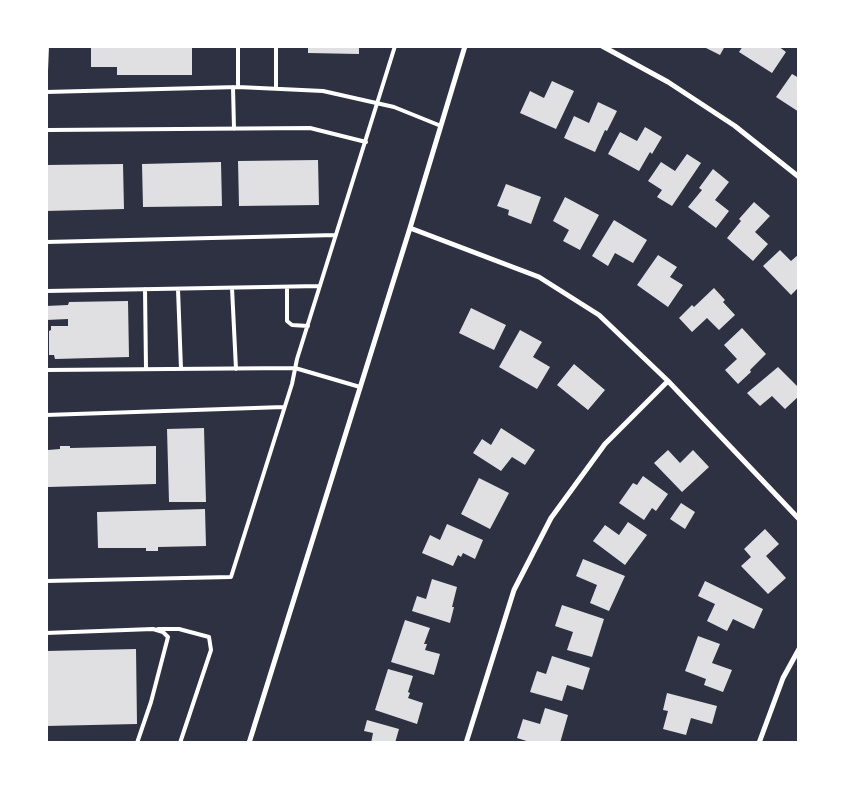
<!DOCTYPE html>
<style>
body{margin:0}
#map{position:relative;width:845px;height:789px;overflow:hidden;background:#2d3142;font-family:"Libre Baskerville",serif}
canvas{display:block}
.frame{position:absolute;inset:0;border:48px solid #fff;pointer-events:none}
</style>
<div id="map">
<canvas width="845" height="789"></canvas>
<div class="frame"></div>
</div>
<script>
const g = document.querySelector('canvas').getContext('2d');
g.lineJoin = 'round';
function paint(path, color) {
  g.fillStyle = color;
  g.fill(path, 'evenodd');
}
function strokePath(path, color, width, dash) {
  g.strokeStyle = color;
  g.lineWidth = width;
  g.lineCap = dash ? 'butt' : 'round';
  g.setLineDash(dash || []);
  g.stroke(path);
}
const building = new Path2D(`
 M 91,46 L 192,46 L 192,75 L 117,75 L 117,67 L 91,67 Z
 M 308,46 L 359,46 L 359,54 L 308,53 Z
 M 702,46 L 725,46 L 720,55 Z
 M 743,46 L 778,46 L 786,52 L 772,73 L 739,52 Z
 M 792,74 L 799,78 L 799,112 L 776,97 Z
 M 552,81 L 574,91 L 556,129 L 520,113 L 530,91 L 544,98 Z
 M 598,102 L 617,111 L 607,131 L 605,130 L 595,152 L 564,138 L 574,116 L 589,123 Z
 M 645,127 L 662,137 L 652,154 L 650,152 L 639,171 L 608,154 L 620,132 L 637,141 Z
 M 687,154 L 701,163 L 672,206 L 657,197 L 662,190 L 648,181 L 661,162 L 675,171 Z
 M 318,160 L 319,205 L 239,206 L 238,161 Z
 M 221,162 L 222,206 L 143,207 L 142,164 Z
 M 123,164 L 124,209 L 46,211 L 46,165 Z
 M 713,169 L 729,182 L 715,200 L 729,211 L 716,228 L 688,207 L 702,190 L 699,188 Z
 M 506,184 L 541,197 L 531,224 L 508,215 L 509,210 L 497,206 Z
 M 565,197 L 599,215 L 580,250 L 563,241 L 569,230 L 553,221 Z
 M 754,202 L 770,216 L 755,232 L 768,244 L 753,261 L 727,238 L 741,221 L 739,219 Z
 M 614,220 L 647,240 L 633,263 L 615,253 L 608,266 L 592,256 Z
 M 780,250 L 791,261 L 799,254 L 799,287 L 791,295 L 763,266 Z
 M 658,255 L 677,267 L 670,277 L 683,285 L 668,307 L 637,285 Z
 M 714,288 L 725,300 L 723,302 L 735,315 L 719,330 L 707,318 L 692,332 L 679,318 L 692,305 L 694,307 Z
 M 128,301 L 129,357 L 55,359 L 54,355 L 49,355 L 49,331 L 51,330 L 51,326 L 68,326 L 68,319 L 46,320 L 46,306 L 68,305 L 69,302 Z
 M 471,308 L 506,325 L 494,350 L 459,333 Z
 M 742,328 L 766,354 L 750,370 L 751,372 L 738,384 L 725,370 L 737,359 L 724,345 Z
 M 520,330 L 542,342 L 533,357 L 550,367 L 537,389 L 499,367 Z
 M 574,364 L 605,390 L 588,410 L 557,385 Z
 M 778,367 L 799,388 L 799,396 L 785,409 L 772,396 L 760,406 L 747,393 Z
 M 204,428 L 206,502 L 169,502 L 167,429 Z
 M 501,428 L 535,450 L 525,465 L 512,457 L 501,471 L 473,453 L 482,439 L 491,445 Z
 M 60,446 L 70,446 L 70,448 L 156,446 L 156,484 L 48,487 L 48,450 L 60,449 Z
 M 668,450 L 680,463 L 693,450 L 709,467 L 682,492 L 654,463 Z
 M 643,476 L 668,494 L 656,511 L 652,508 L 644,520 L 619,503 L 633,483 L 637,485 Z
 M 479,478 L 509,493 L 490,529 L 461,514 Z
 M 681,503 L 695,512 L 685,529 L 670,519 Z
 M 205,509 L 206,546 L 158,547 L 158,551 L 146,551 L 146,548 L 98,548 L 97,512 Z
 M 628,522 L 647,535 L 625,565 L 593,541 L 605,525 L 619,535 Z
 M 447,524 L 483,540 L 475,559 L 463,553 L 461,557 L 458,555 L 453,566 L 422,553 L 430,535 L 440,540 Z
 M 765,529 L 779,544 L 766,556 L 786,578 L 768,594 L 741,566 L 751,557 L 744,549 Z
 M 583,559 L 625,576 L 609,611 L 590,603 L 597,585 L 576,576 Z
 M 432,579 L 457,587 L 452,607 L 454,607 L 450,623 L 412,611 L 417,596 L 426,599 Z
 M 705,581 L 763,609 L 754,629 L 733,619 L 727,631 L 707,621 L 715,604 L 698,596 Z
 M 562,605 L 604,619 L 592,657 L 567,650 L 573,632 L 555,626 Z
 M 405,620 L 430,628 L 424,644 L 427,644 L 425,650 L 440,654 L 434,675 L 391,662 Z
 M 698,636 L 720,644 L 712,663 L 732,670 L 723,692 L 704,685 L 706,679 L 685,671 Z
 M 136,649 L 137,724 L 46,726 L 46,651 Z
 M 552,656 L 590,668 L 583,690 L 567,685 L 562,701 L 530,692 L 537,671 L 546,674 Z
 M 388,669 L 413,676 L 408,692 L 410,693 L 408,698 L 423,703 L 417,724 L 375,710 Z
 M 667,693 L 717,706 L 712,724 L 691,718 L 686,735 L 663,729 L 668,711 L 663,710 Z
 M 545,708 L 568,715 L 560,743 L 533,743 L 517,738 L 523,719 L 540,724 Z
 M 367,720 L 399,729 L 395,743 L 371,743 L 373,733 L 364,731 Z`);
const service = new Path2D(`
 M 276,46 L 276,89
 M 46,71 L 47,46
 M 233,87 L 234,129
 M 238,87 L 323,91 L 394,107 L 441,126
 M 46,92 L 238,87 L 238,46
 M 48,130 L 310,128 L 366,142
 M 46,242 L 336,235
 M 232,288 L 236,369
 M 287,288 L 287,321 L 292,325 L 308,326
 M 145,289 L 146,369
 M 178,289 L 181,369
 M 46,291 L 320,286
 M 46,370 L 295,368 L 360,387
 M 46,415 L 284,407
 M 46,581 L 231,577 L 292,384 L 297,359 L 395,46
 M 158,629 L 179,629 L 209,637 L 211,650 L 180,743
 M 46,633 L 153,629 L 163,632 L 168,637 L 151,702 L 137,743`);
const minor = new Path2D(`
 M 602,46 L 668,82 L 735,126 L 799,177
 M 410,228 L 539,277 L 599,315 L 668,381 L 799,519
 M 249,743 L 410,228 L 465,46
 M 466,743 L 514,590 L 551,518 L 605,444 L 668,381
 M 759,743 L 783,678 L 799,649`);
paint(building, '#e0e0e3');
strokePath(service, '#fff', 4);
strokePath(minor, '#fff', 5);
</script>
